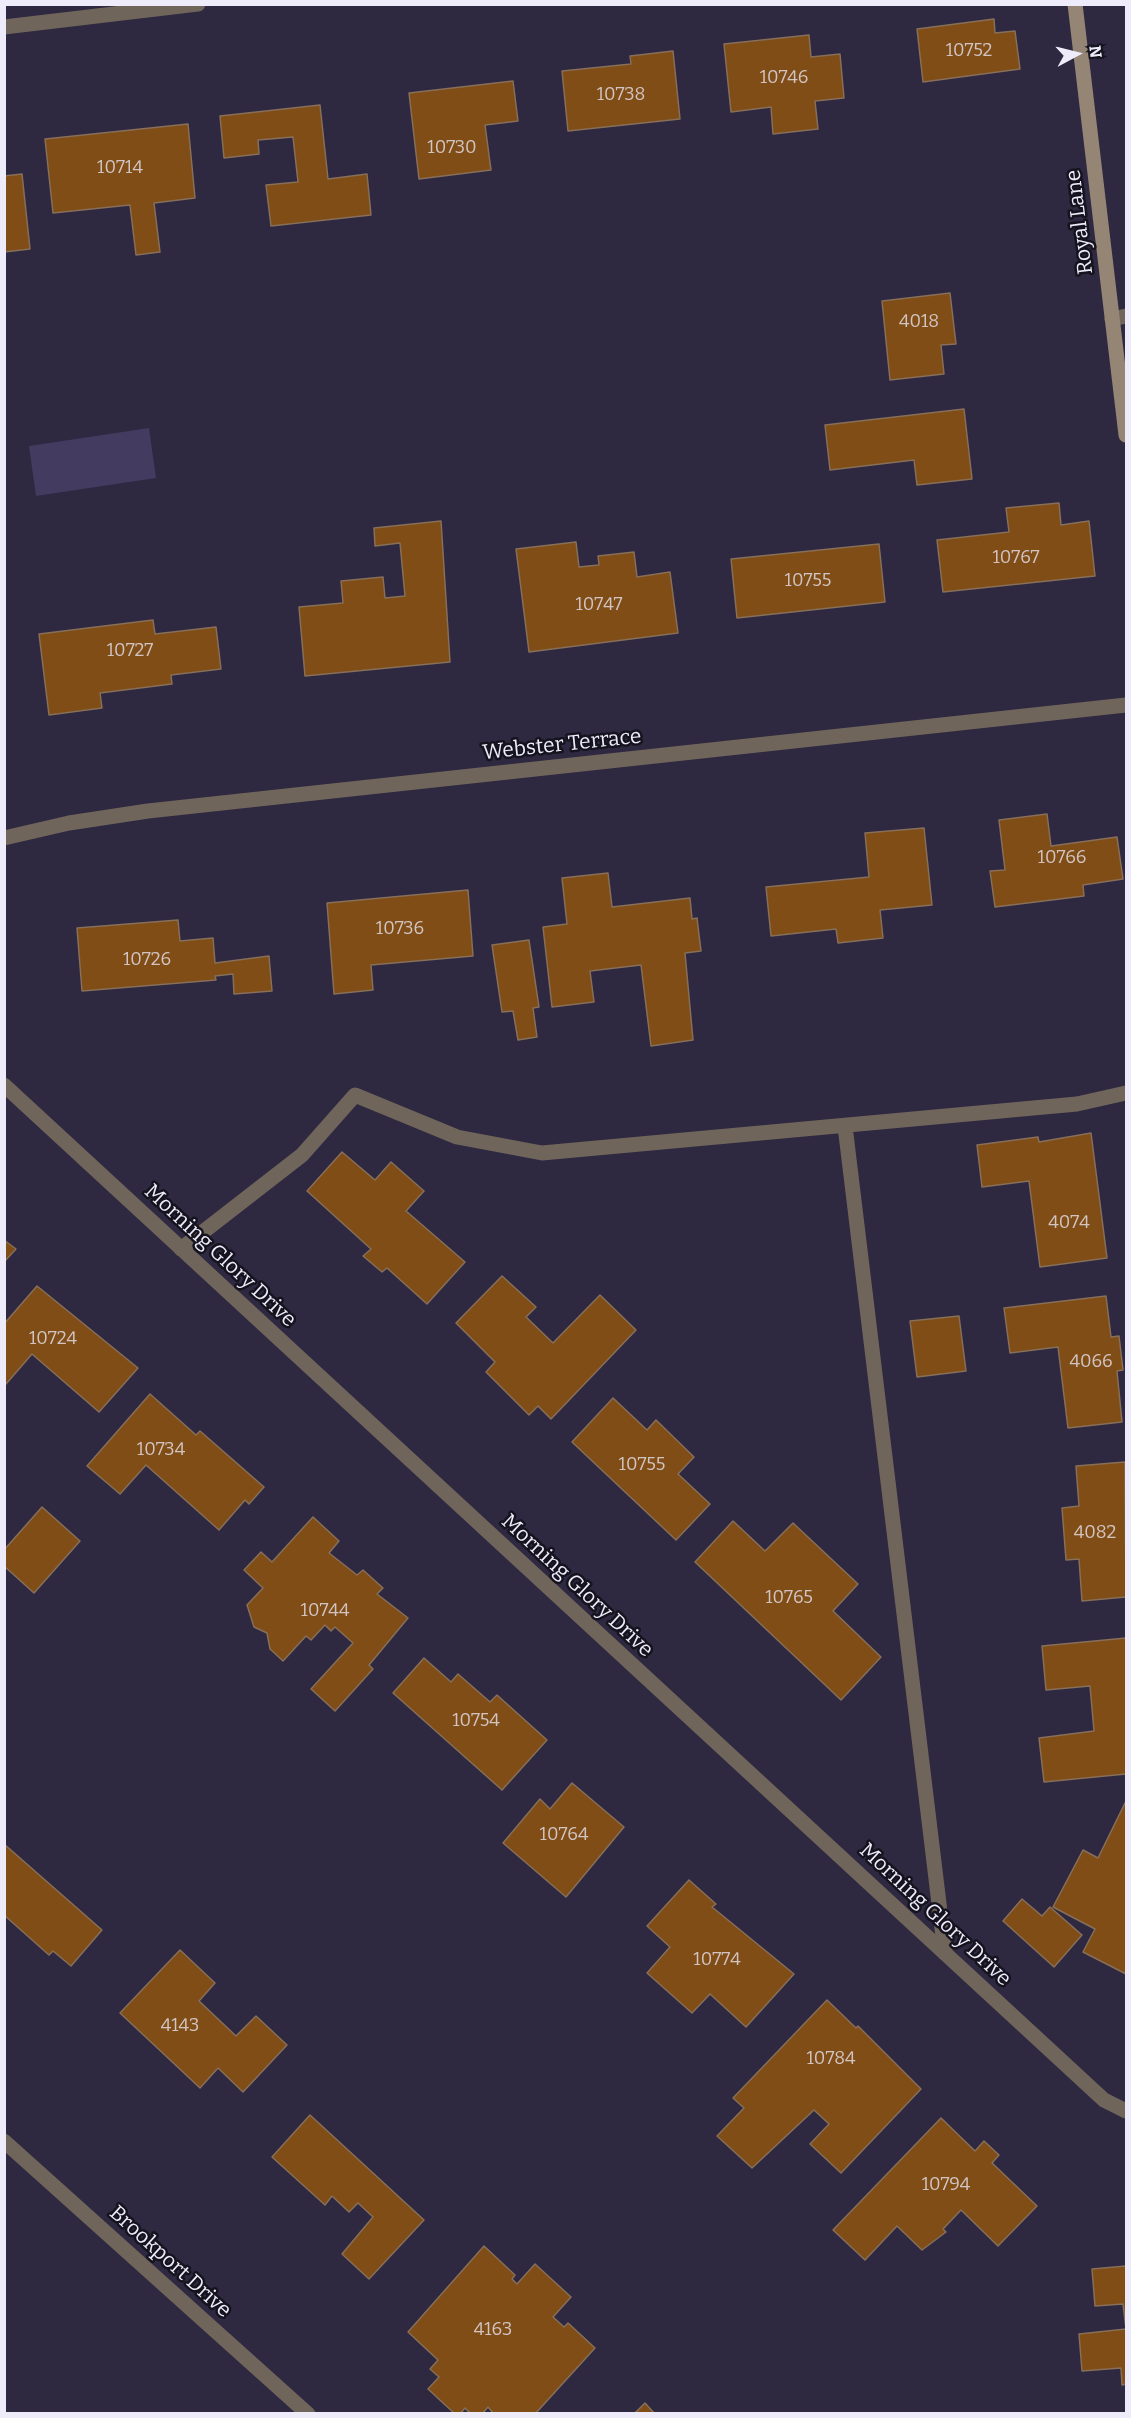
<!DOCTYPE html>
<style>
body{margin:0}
#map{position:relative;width:1131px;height:2418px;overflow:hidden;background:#2e2840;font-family:Bitter,serif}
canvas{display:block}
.frame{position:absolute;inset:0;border:6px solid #eeebfb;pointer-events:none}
.north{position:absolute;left:1047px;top:24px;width:60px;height:60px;-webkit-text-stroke:4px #15131e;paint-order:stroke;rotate:83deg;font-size:16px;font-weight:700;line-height:24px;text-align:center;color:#eeebfb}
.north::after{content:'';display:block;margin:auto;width:21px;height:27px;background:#eeebfb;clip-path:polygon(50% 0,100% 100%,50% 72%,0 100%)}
</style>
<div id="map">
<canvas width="1131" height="2418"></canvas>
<div class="frame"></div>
<div class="north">N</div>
</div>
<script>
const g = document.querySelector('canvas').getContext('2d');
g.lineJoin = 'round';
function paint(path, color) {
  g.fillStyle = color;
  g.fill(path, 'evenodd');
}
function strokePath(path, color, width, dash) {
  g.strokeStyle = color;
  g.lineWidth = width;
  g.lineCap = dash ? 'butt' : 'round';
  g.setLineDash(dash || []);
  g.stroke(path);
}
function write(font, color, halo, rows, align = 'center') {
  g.font = font + ' Bitter,serif';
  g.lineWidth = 5;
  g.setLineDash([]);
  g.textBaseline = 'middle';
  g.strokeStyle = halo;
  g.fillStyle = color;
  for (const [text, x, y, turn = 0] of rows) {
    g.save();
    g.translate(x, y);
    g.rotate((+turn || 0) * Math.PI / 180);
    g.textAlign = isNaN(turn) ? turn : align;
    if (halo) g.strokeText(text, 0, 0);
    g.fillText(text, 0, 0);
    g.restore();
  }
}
const green = new Path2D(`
 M 149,428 L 156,478 L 36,496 L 29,446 Z`);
const building = new Path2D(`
 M 994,19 L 995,33 L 1015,31 L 1020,69 L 923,82 L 917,29 Z
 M 809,35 L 811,57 L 840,54 L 844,98 L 815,101 L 818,129 L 773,134 L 771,107 L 731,112 L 724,44 Z
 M 673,51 L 680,119 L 568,131 L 562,71 L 631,64 L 630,56 Z
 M 513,81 L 518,121 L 485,125 L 491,170 L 419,179 L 409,93 Z
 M 320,105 L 328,179 L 367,174 L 371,215 L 271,226 L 266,185 L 298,182 L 293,137 L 258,140 L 259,154 L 224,158 L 220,116 Z
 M 188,124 L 195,198 L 154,203 L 160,252 L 136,255 L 130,205 L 53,213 L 45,139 Z
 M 22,174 L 30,249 L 4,252 L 4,176 Z
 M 950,293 L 956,344 L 941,345 L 944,374 L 890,380 L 882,301 Z
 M 964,409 L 972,479 L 917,485 L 914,460 L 830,470 L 825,425 Z
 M 1059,503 L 1061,525 L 1089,521 L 1095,576 L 943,592 L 937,540 L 1009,532 L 1006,508 Z
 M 441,521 L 450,662 L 305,676 L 299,607 L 343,603 L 341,581 L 383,577 L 385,598 L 405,596 L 400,543 L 375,546 L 374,528 Z
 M 576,542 L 579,567 L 599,565 L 598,556 L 634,552 L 637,577 L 670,572 L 678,633 L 529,652 L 516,549 Z
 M 879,544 L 885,602 L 737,618 L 731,559 Z
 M 153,620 L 155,634 L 216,627 L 221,669 L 171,675 L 172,684 L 100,693 L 102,708 L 49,715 L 39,634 Z
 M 1047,814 L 1051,846 L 1117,837 L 1123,879 L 1083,885 L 1084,896 L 995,907 L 990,871 L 1005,870 L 999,820 Z
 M 924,828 L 932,905 L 880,910 L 883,938 L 838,943 L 836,929 L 771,936 L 766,887 L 869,877 L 865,833 Z
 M 608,873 L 612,907 L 690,898 L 692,919 L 697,918 L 701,951 L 685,953 L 693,1040 L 651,1046 L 641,965 L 590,971 L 594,1002 L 552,1007 L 543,927 L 567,924 L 562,878 Z
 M 468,890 L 473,956 L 371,965 L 373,990 L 334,994 L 327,903 Z
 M 178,920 L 180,941 L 213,938 L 215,963 L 269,956 L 272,991 L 234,994 L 233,974 L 215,976 L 216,980 L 82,991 L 77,928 Z
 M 529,940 L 539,1007 L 533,1008 L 537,1037 L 518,1040 L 513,1011 L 502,1012 L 492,945 Z
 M 1091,1133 L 1107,1258 L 1040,1267 L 1029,1181 L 982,1187 L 977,1145 L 1038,1137 L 1039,1142 Z
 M 342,1152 L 375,1180 L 391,1162 L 424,1191 L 406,1211 L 465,1262 L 427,1304 L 387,1268 L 382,1272 L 363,1256 L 371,1249 L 307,1191 Z
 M 4,1240 L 16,1249 L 4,1262 Z
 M 502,1276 L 536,1307 L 526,1317 L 553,1343 L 600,1295 L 636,1330 L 551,1419 L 538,1406 L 529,1415 L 486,1372 L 495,1362 L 456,1323 Z
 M 37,1286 L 138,1368 L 99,1412 L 32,1354 L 6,1384 L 4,1383 L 4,1324 Z
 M 1106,1296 L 1111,1337 L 1119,1336 L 1123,1370 L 1117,1371 L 1122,1422 L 1068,1428 L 1058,1347 L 1010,1353 L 1004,1308 Z
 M 959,1316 L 966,1371 L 917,1377 L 910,1321 Z
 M 150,1394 L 196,1435 L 200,1431 L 264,1487 L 249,1504 L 245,1500 L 219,1530 L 146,1465 L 120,1494 L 87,1466 Z
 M 613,1398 L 647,1430 L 656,1420 L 694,1457 L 678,1474 L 710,1504 L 676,1540 L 572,1442 Z
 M 1125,1462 L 1126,1597 L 1082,1601 L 1079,1559 L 1066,1560 L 1062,1508 L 1079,1506 L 1076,1466 Z
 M 42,1507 L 80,1541 L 34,1593 L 4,1566 L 4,1550 Z
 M 313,1517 L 339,1541 L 329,1553 L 357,1575 L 363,1570 L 383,1588 L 377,1594 L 408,1618 L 369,1665 L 373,1669 L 335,1711 L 311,1689 L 353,1643 L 335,1627 L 331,1631 L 325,1625 L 311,1640 L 306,1636 L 283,1661 L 270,1649 L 267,1633 L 254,1627 L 247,1605 L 263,1588 L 244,1570 L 261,1552 L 272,1562 Z
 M 733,1521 L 765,1551 L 793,1523 L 858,1584 L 833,1611 L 881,1657 L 841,1700 L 695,1562 Z
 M 1126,1638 L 1126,1774 L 1044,1782 L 1039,1738 L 1094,1731 L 1090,1686 L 1046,1690 L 1042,1646 Z
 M 424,1658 L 451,1682 L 458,1674 L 490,1702 L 497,1695 L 547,1740 L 502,1790 L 393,1693 Z
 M 572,1783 L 624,1827 L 566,1897 L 503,1843 L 540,1799 L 550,1809 Z
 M 1126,1801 L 1126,1974 L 1083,1952 L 1095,1929 L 1053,1907 L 1083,1850 L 1098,1858 Z
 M 4,1844 L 102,1930 L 71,1966 L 53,1951 L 49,1955 L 4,1915 Z
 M 689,1880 L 716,1904 L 712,1907 L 794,1974 L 746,2027 L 710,1994 L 692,2013 L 647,1973 L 670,1947 L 647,1926 Z
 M 1022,1899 L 1042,1916 L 1050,1907 L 1082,1935 L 1054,1967 L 1003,1921 Z
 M 180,1950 L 215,1983 L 199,2001 L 236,2036 L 256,2016 L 287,2045 L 243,2092 L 218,2068 L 200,2088 L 120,2013 Z
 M 827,2000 L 856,2028 L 858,2026 L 921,2089 L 841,2173 L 810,2144 L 829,2124 L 814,2110 L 752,2168 L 717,2136 L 744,2108 L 733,2098 Z
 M 310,2115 L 424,2220 L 369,2279 L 342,2254 L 373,2217 L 358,2203 L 349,2212 L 332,2196 L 325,2205 L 272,2157 Z
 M 941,2118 L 975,2151 L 984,2141 L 999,2155 L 992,2163 L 1037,2206 L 998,2246 L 961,2210 L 943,2229 L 946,2232 L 922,2250 L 897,2226 L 865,2260 L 833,2230 Z
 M 484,2246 L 515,2275 L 512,2279 L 517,2284 L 535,2264 L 571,2297 L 553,2317 L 564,2327 L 568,2323 L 595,2348 L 535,2414 L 494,2414 L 488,2407 L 482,2414 L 471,2414 L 465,2408 L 460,2414 L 455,2414 L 428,2389 L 439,2377 L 430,2369 L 438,2360 L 408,2332 Z
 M 1126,2266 L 1126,2384 L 1122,2385 L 1121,2368 L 1082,2371 L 1079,2334 L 1126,2329 L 1123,2304 L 1095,2306 L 1092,2269 Z
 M 645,2403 L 655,2414 L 634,2414 Z`);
const service = new Path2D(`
 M 845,1126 L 945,1953
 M 181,1249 L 302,1155 L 355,1095 L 457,1137 L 542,1153 L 1077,1104 L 1126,1093`);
const minor = new Path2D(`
 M 4,27 L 198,4
 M 1112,319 L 1126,316
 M 4,838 L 69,823 L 148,811 L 1126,705
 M 4,1085 L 1104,2100 L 1126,2111
 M 4,2141 L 308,2414`);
const secondary = new Path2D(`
 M 1075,4 L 1126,435`);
const numberNames = [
 ["10752",969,51],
 ["10746",784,78],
 ["10738",621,95],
 ["10730",452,148],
 ["10714",120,168],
 ["4018",919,322],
 ["10767",1016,558],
 ["10755",808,581],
 ["10747",599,605],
 ["10727",130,651],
 ["10766",1062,858],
 ["10736",400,929],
 ["10726",147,960],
 ["4074",1069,1223],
 ["10724",53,1339],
 ["4066",1091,1362],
 ["10734",161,1450],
 ["10755",642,1465],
 ["4082",1095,1533],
 ["10765",789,1598],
 ["10744",325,1611],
 ["10754",476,1721],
 ["10764",564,1835],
 ["10774",717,1960],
 ["4143",180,2026],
 ["10784",831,2059],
 ["10794",946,2185],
 ["4163",493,2330]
];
const streetNames = [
 ["Royal Lane",1080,222,-97],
 ["Webster Terrace",562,745,-6],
 ["Morning Glory Drive",220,1256,43],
 ["Morning Glory Drive",577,1586,43],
 ["Morning Glory Drive",935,1915,43],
 ["Brookport Drive",170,2262,42]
];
paint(green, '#443b60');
paint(building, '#7f4d15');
strokePath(building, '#876f59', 1.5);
strokePath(service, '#6f655b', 15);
strokePath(minor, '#6f655b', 15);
strokePath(secondary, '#948575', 15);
write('18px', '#d2c4c2', null, numberNames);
write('21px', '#eeebfb', '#15131e', streetNames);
</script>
